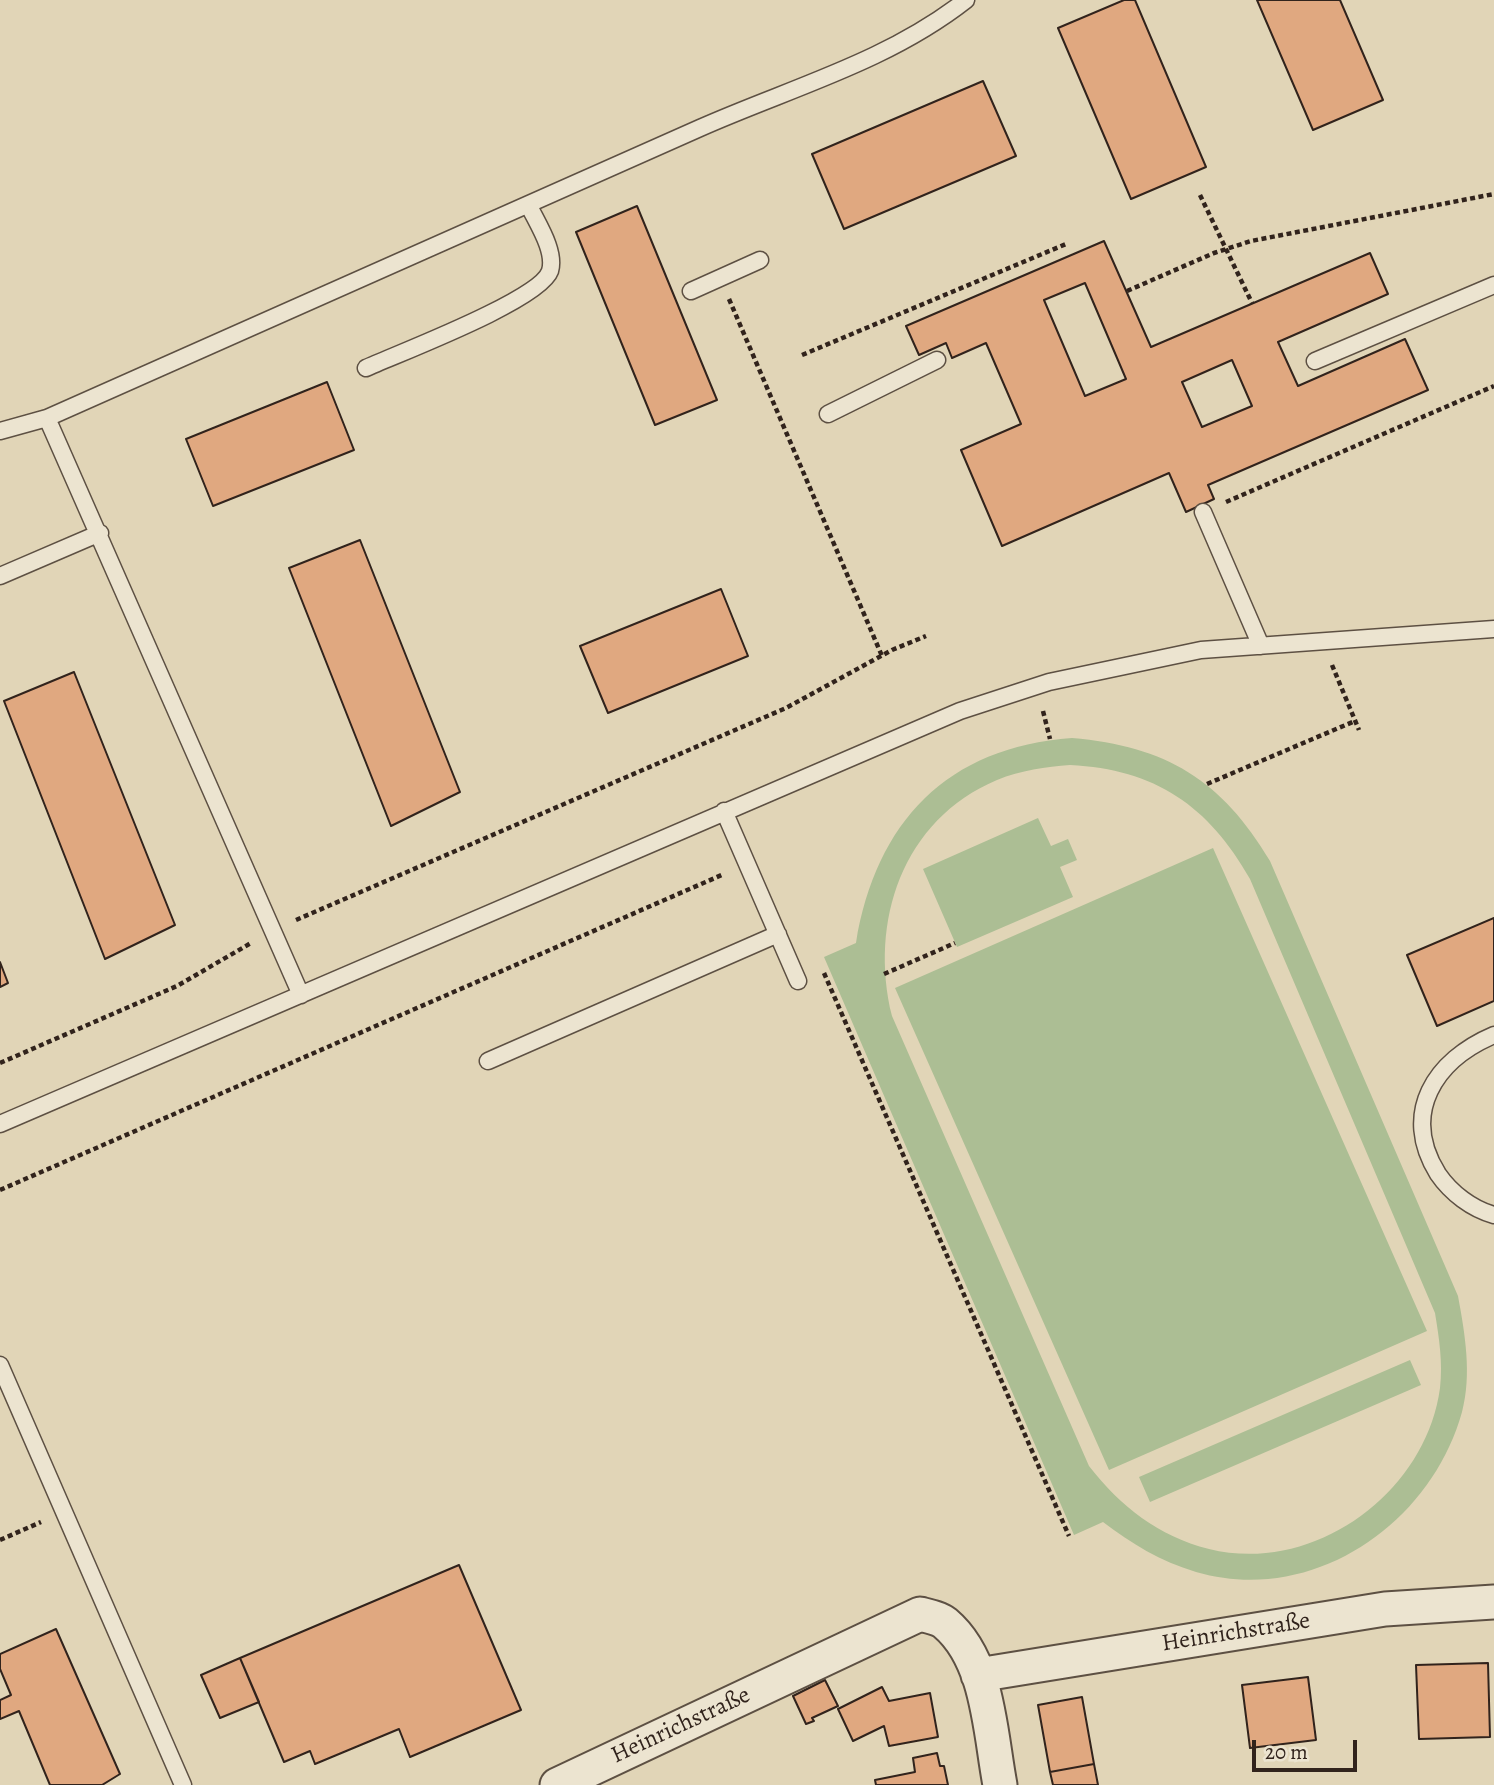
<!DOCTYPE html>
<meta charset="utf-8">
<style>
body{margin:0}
#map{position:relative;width:1494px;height:1785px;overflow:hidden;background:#e1d5b7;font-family:Alegreya,serif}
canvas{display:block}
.scale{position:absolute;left:1252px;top:1740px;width:105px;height:32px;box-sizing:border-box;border:4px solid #31231c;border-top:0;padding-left:9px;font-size:21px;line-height:24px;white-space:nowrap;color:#31231c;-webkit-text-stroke:5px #ece4d0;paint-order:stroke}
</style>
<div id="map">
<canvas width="1494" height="1785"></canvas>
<div class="scale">20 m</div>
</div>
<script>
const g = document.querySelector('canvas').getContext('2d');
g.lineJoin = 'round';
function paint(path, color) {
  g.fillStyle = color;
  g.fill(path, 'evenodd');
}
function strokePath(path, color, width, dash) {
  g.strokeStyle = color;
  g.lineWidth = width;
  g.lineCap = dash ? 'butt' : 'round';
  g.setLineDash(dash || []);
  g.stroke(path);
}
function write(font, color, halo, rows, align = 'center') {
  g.font = font + ' Alegreya,serif';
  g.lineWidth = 7;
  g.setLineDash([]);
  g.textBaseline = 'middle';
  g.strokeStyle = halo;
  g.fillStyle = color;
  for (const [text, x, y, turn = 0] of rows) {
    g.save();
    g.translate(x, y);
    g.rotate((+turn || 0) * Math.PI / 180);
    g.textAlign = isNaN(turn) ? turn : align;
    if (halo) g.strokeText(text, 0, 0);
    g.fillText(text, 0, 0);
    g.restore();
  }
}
const green = new Path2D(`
 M 1072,738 C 1166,746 1222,780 1270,861 L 1458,1296 C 1465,1334 1472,1374 1462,1412 C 1431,1524 1313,1606 1196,1572 C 1160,1561 1132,1544 1103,1522 L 1074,1535 L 824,957 L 856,943 C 876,822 947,747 1072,738 ZM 1070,765 C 1155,769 1209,806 1250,879 L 1435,1313 C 1439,1338 1443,1362 1440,1388 C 1426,1493 1314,1575 1209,1549 C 1158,1536 1121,1507 1089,1466 L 892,1016 C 869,922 902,820 997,780 C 1021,770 1046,767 1070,765 Z
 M 1038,818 L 1051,846 L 1068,839 L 1077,860 L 1060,867 L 1073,897 L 957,947 L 923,869 Z
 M 1213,848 L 1427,1331 L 1109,1470 L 895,988 Z
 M 1410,1360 L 1421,1385 L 1150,1502 L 1139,1477 Z`);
const building = new Path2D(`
 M 1124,0 L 1135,0 L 1206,167 L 1131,199 L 1058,28 Z
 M 1257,0 L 1340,0 L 1383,100 L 1313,130 Z
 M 983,81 L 1016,156 L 844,229 L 812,154 Z
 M 637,206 L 717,400 L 655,425 L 576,232 Z
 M 1104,241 L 1151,347 L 1370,253 L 1388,294 L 1278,342 L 1298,386 L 1405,339 L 1428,390 L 1208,485 L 1214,499 L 1186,512 L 1169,473 L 1002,546 L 961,450 L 1021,424 L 986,343 L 952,358 L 946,343 L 919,355 L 906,326 ZM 1085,283 L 1126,379 L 1085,396 L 1044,300 ZM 1232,360 L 1252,406 L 1202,427 L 1182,382 Z
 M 327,382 L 354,450 L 213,506 L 186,439 Z
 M 360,540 L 460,792 L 391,826 L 289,568 Z
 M 721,589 L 748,656 L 608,713 L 580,646 Z
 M 74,672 L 175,925 L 105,959 L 4,701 Z
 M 1494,918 L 1494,1001 L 1437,1026 L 1407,955 Z
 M 0,962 L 8,983 L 0,987 Z
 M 459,1565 L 521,1710 L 410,1757 L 399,1729 L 315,1764 L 310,1751 L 284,1762 L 240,1658 Z
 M 56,1629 L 120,1774 L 102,1785 L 50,1785 L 19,1711 L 0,1719 L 0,1700 L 11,1695 L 0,1669 L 0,1654 Z
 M 240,1658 L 259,1702 L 220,1718 L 201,1675 Z
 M 1488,1663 L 1490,1737 L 1419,1739 L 1416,1665 Z
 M 1308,1677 L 1316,1740 L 1250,1748 L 1242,1685 Z
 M 825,1680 L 838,1706 L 812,1718 L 814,1721 L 806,1724 L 793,1696 Z
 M 882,1687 L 889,1701 L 930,1693 L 938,1737 L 889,1746 L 884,1726 L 853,1741 L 838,1709 Z
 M 1082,1697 L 1094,1764 L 1050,1772 L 1038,1705 Z
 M 937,1753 L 940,1766 L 944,1766 L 948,1785 L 876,1785 L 875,1780 L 915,1772 L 913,1758 Z
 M 1094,1764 L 1098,1785 L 1053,1785 L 1050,1772 Z`);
const path = new Path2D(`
 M 1200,195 L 1252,303
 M 1127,291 L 1214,253 L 1251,241 L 1494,194
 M 729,299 L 882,656
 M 802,355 L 1066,244
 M 1226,502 L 1494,386
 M 1332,665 L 1359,730
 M 1043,711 L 1050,739
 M 1207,784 L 1355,721
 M 296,920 L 786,708 L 892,650 L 926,636
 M 824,973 L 1069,1536
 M 884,974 L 955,943
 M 0,1063 L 177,986 L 251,943
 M 0,1190 L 724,874
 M 0,1540 L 41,1522`);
const service = new Path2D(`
 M 691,291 L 760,260
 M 1315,361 L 1494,285
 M 366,368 C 399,353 540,300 550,271 C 556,251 537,223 529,206
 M 828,414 L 937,360
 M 47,418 C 265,322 482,224 700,128 C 790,88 887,62 966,0
 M 0,431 L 47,418 L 301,995
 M 1203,512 L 1261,646
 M 0,576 L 100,533
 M 724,811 L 798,981
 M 1494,1035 C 1435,1060 1400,1113 1438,1174 C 1451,1193 1472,1209 1494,1215
 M 488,1061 L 778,934
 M 0,1124 L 960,711 L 1049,682 L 1201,650 L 1494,629
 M 0,1365 L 183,1785`);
const minor = new Path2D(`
 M 978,1675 L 1385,1609 L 1494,1602
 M 557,1785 L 920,1614 C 928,1616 939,1618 945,1623 C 989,1660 990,1733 1000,1785`);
const streetNames = [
 ["Heinrichstraße",1236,1633,-9],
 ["Heinrichstraße",681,1726,-25]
];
paint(green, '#acbe94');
paint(building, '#e0a880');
strokePath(building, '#31231c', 2);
strokePath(service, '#5d5043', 19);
strokePath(minor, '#5d5043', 37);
strokePath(path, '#31231c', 4.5, [5, 3.5]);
strokePath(service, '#ece4d0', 16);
strokePath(minor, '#ece4d0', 33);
write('24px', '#31231c', '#ece4d0', streetNames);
</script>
